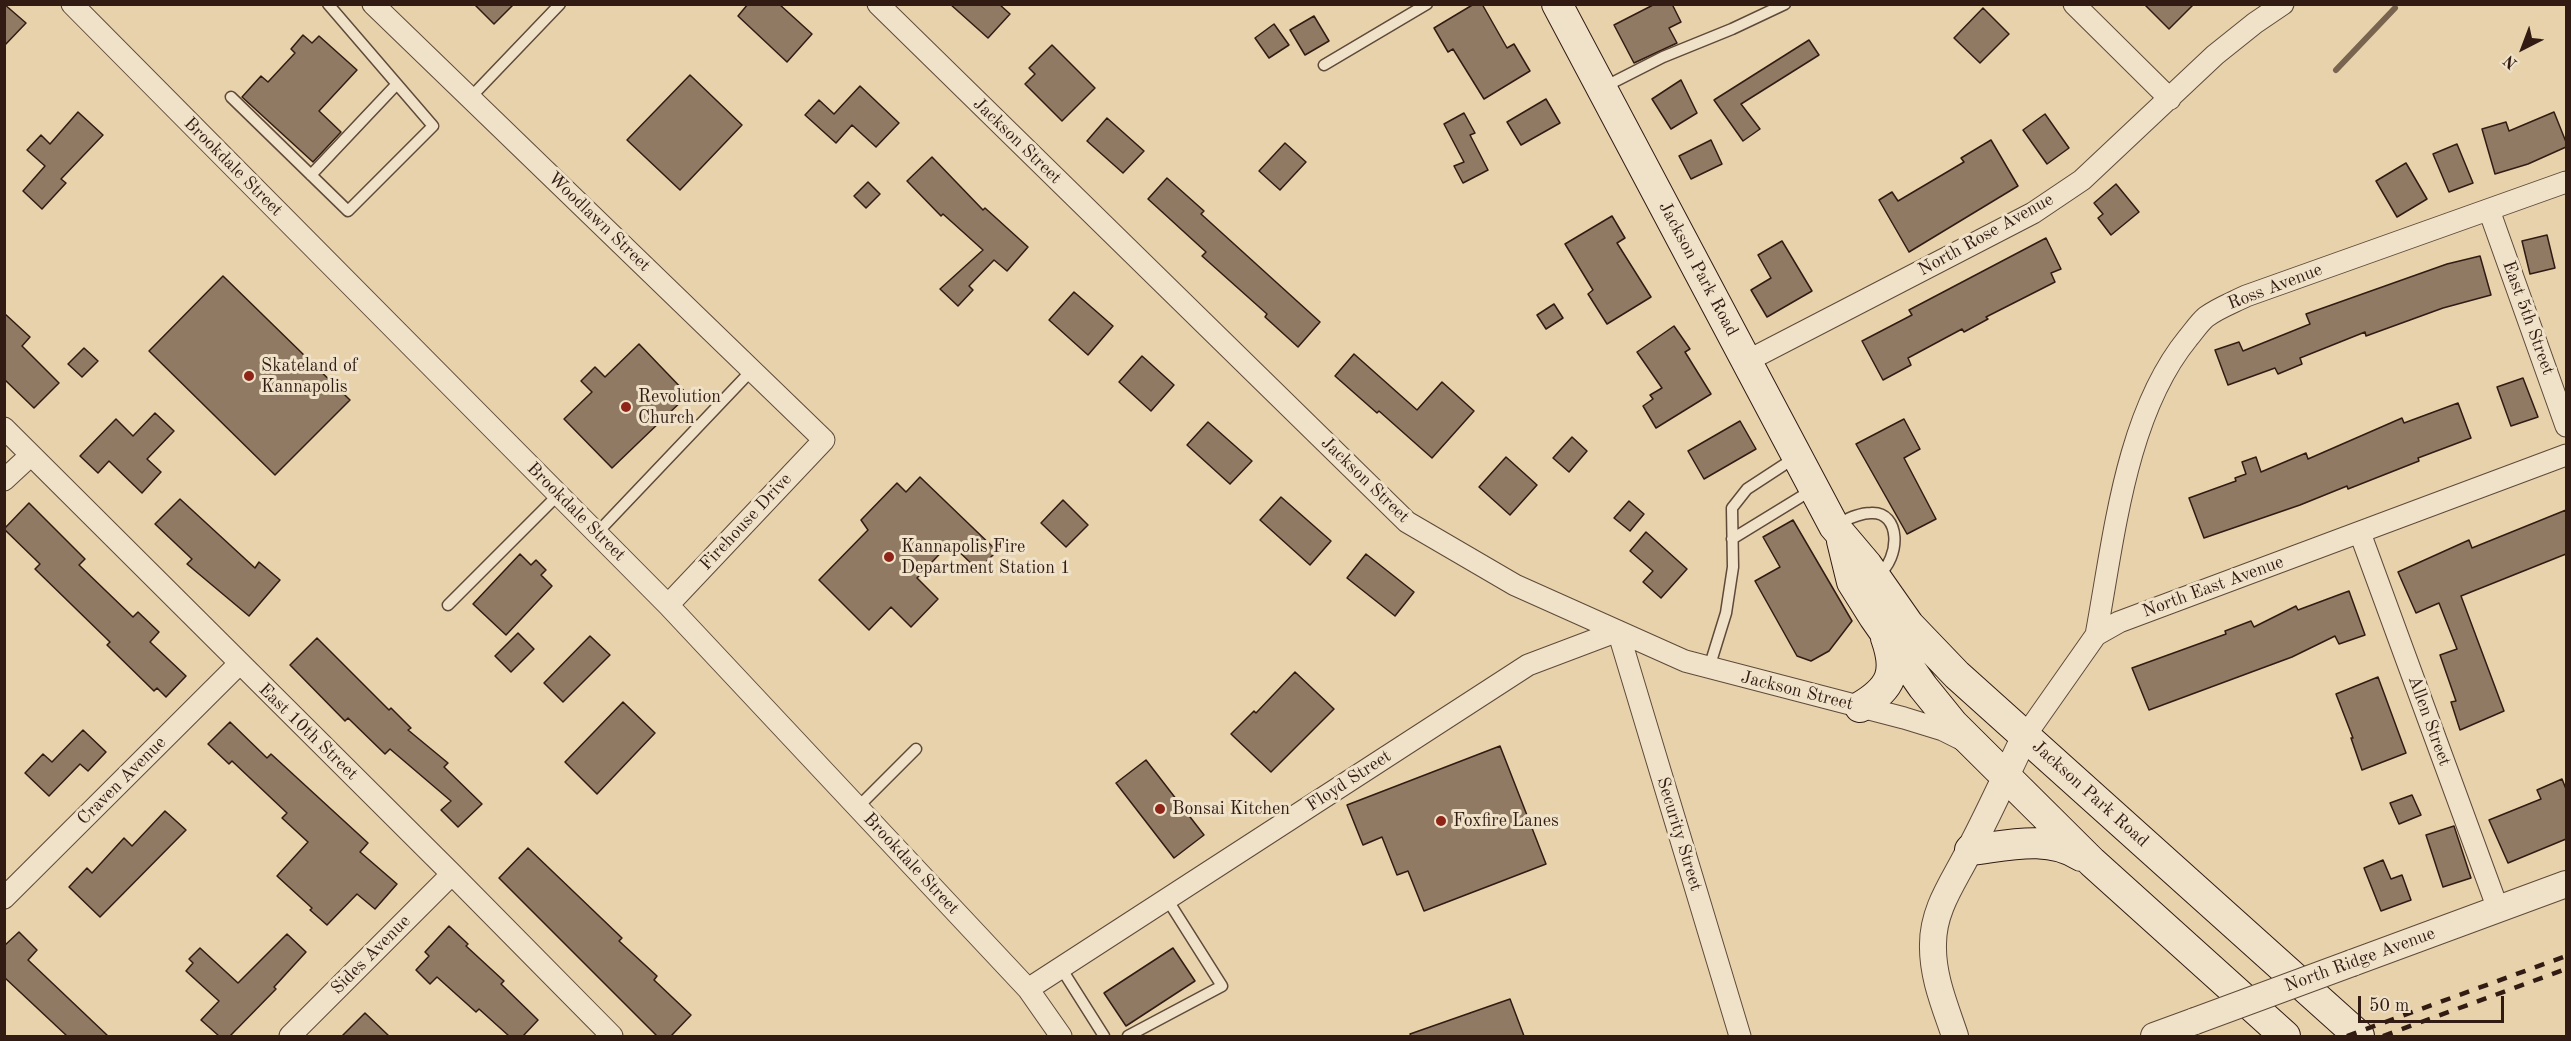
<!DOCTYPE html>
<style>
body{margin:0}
#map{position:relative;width:2571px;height:1041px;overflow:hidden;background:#e7d2ac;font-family:"Old Standard TT",serif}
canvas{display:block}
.frame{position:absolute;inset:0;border:6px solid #321b13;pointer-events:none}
.north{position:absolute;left:2493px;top:18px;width:60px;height:60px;-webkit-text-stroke:4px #efe2c9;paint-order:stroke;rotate:222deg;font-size:16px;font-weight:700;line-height:24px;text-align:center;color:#321b13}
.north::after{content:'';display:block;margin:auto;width:21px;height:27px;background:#321b13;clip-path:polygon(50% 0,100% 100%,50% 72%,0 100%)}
.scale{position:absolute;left:2358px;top:996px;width:146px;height:27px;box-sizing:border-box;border:3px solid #321b13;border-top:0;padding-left:8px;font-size:18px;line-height:21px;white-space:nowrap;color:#321b13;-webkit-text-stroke:4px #efe2c9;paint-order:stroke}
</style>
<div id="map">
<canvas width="2571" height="1041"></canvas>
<div class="frame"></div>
<div class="north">N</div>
<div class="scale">50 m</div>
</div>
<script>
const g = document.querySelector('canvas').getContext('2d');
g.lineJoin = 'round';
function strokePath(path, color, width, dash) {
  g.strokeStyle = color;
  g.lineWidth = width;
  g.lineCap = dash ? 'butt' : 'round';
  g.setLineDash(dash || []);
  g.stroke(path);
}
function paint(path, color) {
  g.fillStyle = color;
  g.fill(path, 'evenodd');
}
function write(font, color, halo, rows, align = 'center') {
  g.font = font + ' "Old Standard TT",serif';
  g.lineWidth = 6;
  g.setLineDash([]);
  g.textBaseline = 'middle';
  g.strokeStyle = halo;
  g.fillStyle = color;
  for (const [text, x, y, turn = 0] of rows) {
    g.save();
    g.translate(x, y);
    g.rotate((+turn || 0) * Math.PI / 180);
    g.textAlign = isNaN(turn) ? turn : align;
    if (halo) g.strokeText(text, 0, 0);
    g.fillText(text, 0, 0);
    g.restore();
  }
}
const stream = new Path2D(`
 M 2336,70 L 2395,8`);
const building = new Path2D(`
 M 4,4 L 26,23 L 4,46 Z
 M 474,4 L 514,4 L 494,24 Z
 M 748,4 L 779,4 L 812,34 L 787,62 L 738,16 Z
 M 950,4 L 999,4 L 1010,14 L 988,38 Z
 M 1474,4 L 1482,4 L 1507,48 L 1514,44 L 1530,71 L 1484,99 L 1453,49 L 1448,52 L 1434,28 Z
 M 1655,4 L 1672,4 L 1681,22 L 1669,28 L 1677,43 L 1634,63 L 1614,25 Z
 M 2144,4 L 2194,4 L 2169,29 Z
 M 1983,8 L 2009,34 L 1980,63 L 1954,38 Z
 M 1314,16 L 1329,41 L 1305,55 L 1290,30 Z
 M 1274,24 L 1289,45 L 1269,58 L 1255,38 Z
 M 303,35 L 312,43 L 319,36 L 357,70 L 319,111 L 341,132 L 313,162 L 242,97 L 261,76 L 268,82 L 295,53 L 291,49 Z
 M 1809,40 L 1819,55 L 1741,104 L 1760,129 L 1743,141 L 1714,100 Z
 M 1052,45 L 1095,88 L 1062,121 L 1025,84 L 1035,74 L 1029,68 Z
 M 690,75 L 742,125 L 680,190 L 627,140 Z
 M 1681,80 L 1697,113 L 1671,129 L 1652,99 Z
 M 860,86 L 899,123 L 876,147 L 852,125 L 836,143 L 805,115 L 819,100 L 834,114 Z
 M 1546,99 L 1560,123 L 1521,145 L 1507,122 Z
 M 78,112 L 103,135 L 61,179 L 66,183 L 42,209 L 23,191 L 45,166 L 27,150 L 41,135 L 50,144 Z
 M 2554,112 L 2566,142 L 2566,147 L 2528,164 L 2495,174 L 2482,129 L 2506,122 L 2509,131 Z
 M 1464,113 L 1475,133 L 1470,135 L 1488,170 L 1463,183 L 1454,166 L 1464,162 L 1444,124 Z
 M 2045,114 L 2069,148 L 2047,164 L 2023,130 Z
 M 1107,118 L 1144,151 L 1123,173 L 1087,141 Z
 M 1711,140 L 1722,164 L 1691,179 L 1679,156 Z
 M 1991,140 L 2018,186 L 1909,252 L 1879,200 L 1892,192 L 1898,201 L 1964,162 L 1961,158 Z
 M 1285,143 L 1306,162 L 1280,190 L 1259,171 Z
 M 2457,144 L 2473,183 L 2449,192 L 2433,154 Z
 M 932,157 L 983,210 L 985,208 L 1028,247 L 1007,271 L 994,260 L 969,286 L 973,290 L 958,306 L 940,289 L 983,250 L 943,214 L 941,216 L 907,181 Z
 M 2406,163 L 2427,199 L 2397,217 L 2376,181 Z
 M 1167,178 L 1204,211 L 1201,214 L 1320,322 L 1298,347 L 1265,317 L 1267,314 L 1202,256 L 1206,252 L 1148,199 Z
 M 868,182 L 880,194 L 866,208 L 854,196 Z
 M 2116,184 L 2139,212 L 2111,235 L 2098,218 L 2103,214 L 2094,203 Z
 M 1612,216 L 1625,238 L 1617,243 L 1651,297 L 1607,324 L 1588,294 L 1593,290 L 1565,244 Z
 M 2547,235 L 2555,268 L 2530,274 L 2522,241 Z
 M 2046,238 L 2061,269 L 2051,273 L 2055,282 L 1986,317 L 1988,319 L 1964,332 L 1962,329 L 1908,358 L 1911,365 L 1883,380 L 1862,341 L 1912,315 L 1909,310 Z
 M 1782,241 L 1812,291 L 1767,317 L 1751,290 L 1771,278 L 1758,255 Z
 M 2480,256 L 2491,295 L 2443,308 L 2366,336 L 2365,332 L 2300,358 L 2302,364 L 2278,374 L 2275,368 L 2228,385 L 2215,350 L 2239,342 L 2243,351 L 2310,324 L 2306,314 L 2447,264 Z
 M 223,276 L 350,400 L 275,475 L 149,351 Z
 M 1074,292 L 1113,326 L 1088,355 L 1049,320 Z
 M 1554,304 L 1563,318 L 1546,329 L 1537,315 Z
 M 4,313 L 30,337 L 22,346 L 59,383 L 34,408 L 4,379 Z
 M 1674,326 L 1690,349 L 1685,352 L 1711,394 L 1656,428 L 1643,406 L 1653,399 L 1650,395 L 1662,388 L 1637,352 Z
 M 639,344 L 688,395 L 612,468 L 564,419 L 592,392 L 581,381 L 595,367 L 605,377 Z
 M 84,348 L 98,361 L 82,377 L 68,364 Z
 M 1354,354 L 1417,410 L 1442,382 L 1474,411 L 1432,458 L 1379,411 L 1377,413 L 1335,376 Z
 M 1142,356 L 1174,385 L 1151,411 L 1119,382 Z
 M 2523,378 L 2538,417 L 2511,426 L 2497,387 Z
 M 2458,403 L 2471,438 L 2418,458 L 2419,461 L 2348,489 L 2347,486 L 2300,505 L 2204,538 L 2189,498 L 2236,481 L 2235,478 L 2246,474 L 2242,462 L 2256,457 L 2261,472 L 2306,453 L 2308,459 L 2402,418 L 2404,423 Z
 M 155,413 L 174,431 L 147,459 L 161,472 L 142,493 L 109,461 L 98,473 L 80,456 L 116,419 L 133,436 Z
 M 1904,419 L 1920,449 L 1904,458 L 1936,519 L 1907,534 L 1856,444 Z
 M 1740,421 L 1756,449 L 1704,479 L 1688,451 Z
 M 1208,422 L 1252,461 L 1230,484 L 1187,445 Z
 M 1572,437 L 1587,451 L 1569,472 L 1553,458 Z
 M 1506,457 L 1537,485 L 1510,515 L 1479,487 Z
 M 920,477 L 997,551 L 978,570 L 950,543 L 917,578 L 938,599 L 911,627 L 891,607 L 869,630 L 819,580 L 868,530 L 861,520 L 897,483 L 906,492 Z
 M 1281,497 L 1331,541 L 1310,565 L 1260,520 Z
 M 180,499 L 255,568 L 259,562 L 280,580 L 249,616 L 187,564 L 192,559 L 155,524 Z
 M 1063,500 L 1088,525 L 1066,547 L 1041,523 Z
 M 1629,501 L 1644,514 L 1630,531 L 1614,518 Z
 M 29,503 L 85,559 L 79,565 L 133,617 L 138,612 L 159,632 L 150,642 L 186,676 L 166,697 L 157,688 L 154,691 L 107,645 L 110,642 L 35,569 L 40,564 L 4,529 Z
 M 2566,510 L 2566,554 L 2461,596 L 2504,711 L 2460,730 L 2451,702 L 2456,701 L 2440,655 L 2457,649 L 2439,603 L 2416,613 L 2398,572 L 2469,540 L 2472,548 Z
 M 1793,520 L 1852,621 L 1829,651 L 1811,661 L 1797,656 L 1755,581 L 1780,567 L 1763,537 Z
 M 1646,532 L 1687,569 L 1661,598 L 1643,582 L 1653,571 L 1630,551 Z
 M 520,554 L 531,565 L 536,560 L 546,570 L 541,575 L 552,586 L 506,635 L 473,604 Z
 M 1366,554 L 1414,592 L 1395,616 L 1347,578 Z
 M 2349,591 L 2365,635 L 2339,644 L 2335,636 L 2292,657 L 2149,710 L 2132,668 L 2226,634 L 2225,631 L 2251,621 L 2254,627 L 2296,606 L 2298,610 Z
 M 518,633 L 534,649 L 511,672 L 495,656 Z
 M 590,636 L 610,655 L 563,702 L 544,683 Z
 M 317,638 L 389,710 L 391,708 L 411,728 L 408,730 L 448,763 L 444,767 L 482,804 L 458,827 L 441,810 L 451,801 L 390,749 L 385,754 L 348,718 L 345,721 L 290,665 Z
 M 1295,672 L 1334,709 L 1271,772 L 1231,734 L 1254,711 L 1256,713 Z
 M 2378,677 L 2406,753 L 2362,770 L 2351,738 L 2353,738 L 2336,694 Z
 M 623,702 L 655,733 L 597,794 L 565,762 Z
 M 230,722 L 267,758 L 271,754 L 368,843 L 360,852 L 397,884 L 375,909 L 357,894 L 327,925 L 310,910 L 312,908 L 277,876 L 308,842 L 282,818 L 287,813 L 232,761 L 229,764 L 208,744 Z
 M 83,730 L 106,752 L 88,771 L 80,764 L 49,796 L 25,773 L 43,754 L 52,762 Z
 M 1500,746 L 1546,864 L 1424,911 L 1408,871 L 1397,875 L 1382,837 L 1363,845 L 1347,805 Z
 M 1146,760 L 1204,835 L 1174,858 L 1116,783 Z
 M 2562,779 L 2566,789 L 2566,839 L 2508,863 L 2489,820 L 2541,799 L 2537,790 Z
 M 2412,795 L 2421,815 L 2399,824 L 2390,803 Z
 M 165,811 L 186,830 L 100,917 L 69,887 L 87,868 L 92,873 L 124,838 L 132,846 Z
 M 2454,826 L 2471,878 L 2443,887 L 2426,835 Z
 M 528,848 L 622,938 L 619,941 L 657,976 L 654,980 L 691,1015 L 671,1036 L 657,1036 L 499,878 Z
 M 2383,860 L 2391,879 L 2402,875 L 2411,900 L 2381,911 L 2364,868 Z
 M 449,926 L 468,944 L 466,946 L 504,981 L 501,984 L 538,1020 L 523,1036 L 509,1036 L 479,1009 L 476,1012 L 437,977 L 430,984 L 416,970 L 429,956 L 425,952 Z
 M 19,932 L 37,950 L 28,960 L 108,1036 L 67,1036 L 4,977 L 4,946 Z
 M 287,934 L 306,952 L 274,987 L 276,989 L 230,1036 L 219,1036 L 201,1020 L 219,1001 L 186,971 L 193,963 L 189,959 L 200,948 L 238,983 Z
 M 1173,948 L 1195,981 L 1126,1026 L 1104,993 Z
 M 1510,999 L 1524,1036 L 1411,1036 L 1410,1034 Z
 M 365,1013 L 389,1036 L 342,1036 Z`);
const service = new Path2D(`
 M 1324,65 L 1427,4
 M 1602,88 L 1663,57 L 1732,29 L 1785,4
 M 231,97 L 348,211 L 433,126 L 328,4
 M 470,98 L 560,4
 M 311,175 L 396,85
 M 1835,525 C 1846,520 1858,513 1871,513 C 1901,511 1901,558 1878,575
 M 597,533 L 752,370
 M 1732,539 L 1812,490
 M 448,605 L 559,494
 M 1709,668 L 1726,613 L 1733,567 L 1732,508 L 1747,489 L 1796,457
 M 858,807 L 916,749
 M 1061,968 L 1104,1036
 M 1128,1036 L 1222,986 L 1167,899`);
const minor = new Path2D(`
 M 72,4 L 668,605 L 1028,989 L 1061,1036
 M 373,4 L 824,440 L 668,605
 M 878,4 L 1407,522 L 1515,585 L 1685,661 L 1904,718 L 1943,730 L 1963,740
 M 2074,4 L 2170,99
 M 2489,210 L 2566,426
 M 1747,361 L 2033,213 L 2082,180 L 2215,55 L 2255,23 L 2283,4
 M 4,428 L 452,874 L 612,1036
 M 4,480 L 31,455
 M 2360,533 L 2498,909
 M 2096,635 C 2114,539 2125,415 2188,338 C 2194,331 2199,323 2206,317 C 2218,308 2232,303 2246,296 L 2566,182
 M 2025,736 L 2096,635 L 2119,622 L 2566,455
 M 4,898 L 239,664
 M 1028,989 L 1528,665 L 1618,631 L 1740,1036
 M 290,1036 L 452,874`);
const tertiary = new Path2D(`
 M 2352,963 L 2566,884
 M 1955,1036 C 1945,1006 1932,976 1933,944 C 1933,907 1956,879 1971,847 C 1990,811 2007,773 2025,736
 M 2154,1036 L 2195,1021`);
const secondary = new Path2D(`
 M 1557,4 L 1834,526 L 1867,565 L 1909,625 L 1957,675 L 2359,1036
 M 1842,541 L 1852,582 L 1874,617 L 1923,687 L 1953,724 L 2092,862 L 2285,1036
 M 1860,707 C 1892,688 1898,672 1886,638
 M 1970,850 C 2006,846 2048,834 2081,856`);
const rail = new Path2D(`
 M 2347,1036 L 2566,956
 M 2383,1036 L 2566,969`);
const tertiaryBridge = new Path2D(`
 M 2195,1021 L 2352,963`);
const markers = [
 [249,376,6,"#8f2418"],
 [626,407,6,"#8f2418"],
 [889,557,6,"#8f2418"],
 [1160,809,6,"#8f2418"],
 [1441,821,6,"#8f2418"]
];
const streetNames = [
 ["Jackson Street",1017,141,44],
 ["Brookdale Street",233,167,45],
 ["Woodlawn Street",599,222,44],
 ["North Rose Avenue",1986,235,-29],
 ["Jackson Park Road",1698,269,62],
 ["Ross Avenue",2275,287,-21],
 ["East 5th Street",2528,318,70],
 ["Jackson Street",1365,480,44],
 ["Brookdale Street",576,512,45],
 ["Firehouse Drive",746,522,-47],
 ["North East Avenue",2213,587,-20],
 ["Jackson Street",1797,691,14],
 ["Allen Street",2429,721,70],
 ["East 10th Street",308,732,44],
 ["Craven Avenue",122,781,-45],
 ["Floyd Street",1349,781,-33],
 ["Jackson Park Road",2090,794,42],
 ["Security Street",1679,834,73],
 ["Brookdale Street",911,864,47],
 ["Sides Avenue",371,955,-45],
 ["North Ridge Avenue",2360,960,-20]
];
const poiNames = [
 ["Skateland of",261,366],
 ["Kannapolis",261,387],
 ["Revolution",638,397],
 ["Church",638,418],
 ["Kannapolis Fire",901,547],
 ["Department Station 1",901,568],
 ["Bonsai Kitchen",1172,809],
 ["Foxfire Lanes",1453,821]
];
strokePath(stream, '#796450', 6);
paint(building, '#907a63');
strokePath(building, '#321b13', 1.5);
strokePath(service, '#5f4939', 13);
strokePath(minor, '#5f4939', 23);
strokePath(tertiary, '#5f4939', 28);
strokePath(secondary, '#321b13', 32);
strokePath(service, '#efe2c9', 10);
strokePath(minor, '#efe2c9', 21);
strokePath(tertiary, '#efe2c9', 26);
strokePath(secondary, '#efe2c9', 30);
strokePath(rail, '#321b13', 4.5, [10, 10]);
strokePath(tertiaryBridge, '#5f4939', 28, []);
strokePath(tertiaryBridge, '#efe2c9', 26);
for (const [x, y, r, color] of markers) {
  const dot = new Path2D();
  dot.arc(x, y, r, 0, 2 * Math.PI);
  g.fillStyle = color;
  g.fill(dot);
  strokePath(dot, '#efe2c9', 2);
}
write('18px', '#321b13', '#efe2c9', streetNames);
write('18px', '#321b13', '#efe2c9', poiNames, 'left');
</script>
